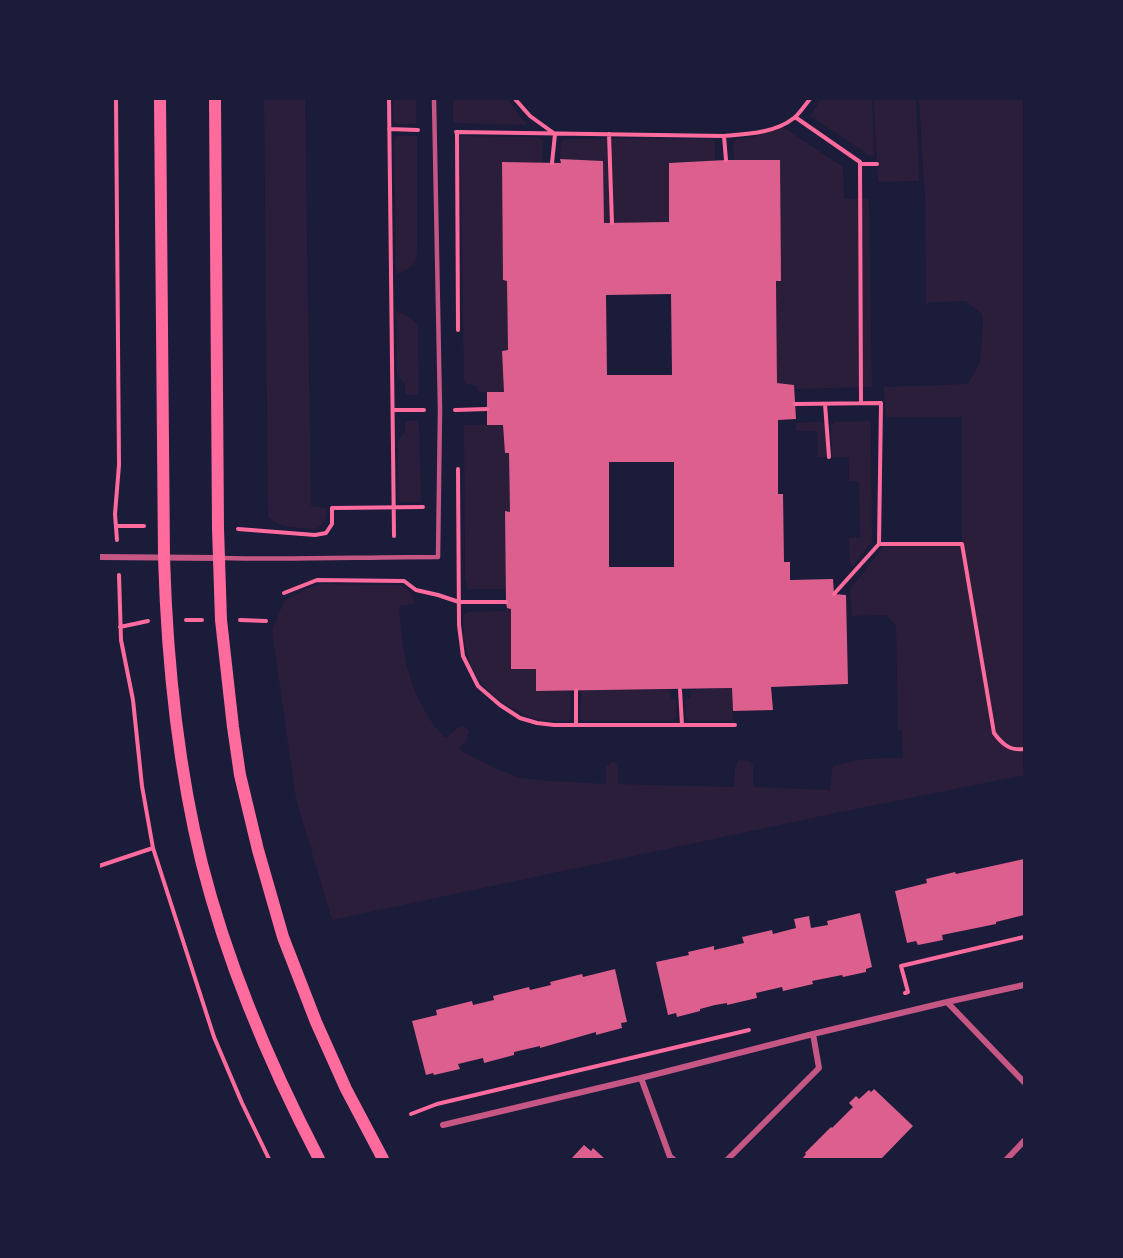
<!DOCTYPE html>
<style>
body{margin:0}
#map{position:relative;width:1123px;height:1258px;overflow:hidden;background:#1b1b3a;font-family:"Fira Sans",sans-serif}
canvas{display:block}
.frame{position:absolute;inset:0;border:100px solid #1b1b3a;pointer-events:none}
</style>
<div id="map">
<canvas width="1123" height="1258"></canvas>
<div class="frame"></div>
</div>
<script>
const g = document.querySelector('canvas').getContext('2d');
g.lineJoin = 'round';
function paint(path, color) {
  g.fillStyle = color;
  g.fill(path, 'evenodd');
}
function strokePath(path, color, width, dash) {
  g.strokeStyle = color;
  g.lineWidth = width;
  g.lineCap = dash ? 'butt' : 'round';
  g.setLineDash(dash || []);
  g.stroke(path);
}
const green = new Path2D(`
 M 264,99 L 305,99 L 311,506 L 327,508 C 326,518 325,526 314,529 C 299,527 278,529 268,516 Z
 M 393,99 L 416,99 L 416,124 L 396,124 L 394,121 Z
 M 453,99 L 507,99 L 527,125 L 453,123 Z
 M 821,99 L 872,99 L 874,156 L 867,155 L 863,151 L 810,116 Z
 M 874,99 L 916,99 L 919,181 L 878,182 Z
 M 919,99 L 1024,99 L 1024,775 L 841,812 L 332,920 L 296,799 L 272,631 L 284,601 L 305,589 L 322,584 L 401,585 L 408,590 L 413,597 L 414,604 L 399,606 C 402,655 410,701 445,738 L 459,727 L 465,727 L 469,731 L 467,739 L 459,748 L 465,753 L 495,768 L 520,778 L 549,781 L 606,784 L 606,767 L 611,762 L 616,763 L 618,769 L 618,784 L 734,787 L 735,768 L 738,760 L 749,761 L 753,765 L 753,787 L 830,790 L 832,769 L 836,765 L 864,759 L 903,758 L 902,731 L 898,729 L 896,625 L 886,615 L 852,616 L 850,589 L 885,545 L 962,544 L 962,417 L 886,417 L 884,387 L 968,384 L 980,362 L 983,323 L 982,314 L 965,301 L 926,303 L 925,199 Z
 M 783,127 L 843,167 L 844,199 L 869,199 L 872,387 L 794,389 L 794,385 L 777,383 L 776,281 L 734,161 L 733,144 L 736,139 L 753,137 Z
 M 397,136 L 417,136 L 417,253 C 414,267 409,270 396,274 L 394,139 Z
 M 460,136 L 538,137 L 543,140 L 542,163 L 502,162 L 503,280 L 507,281 L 508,350 L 502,351 L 504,392 L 478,392 L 477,386 L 467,384 L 464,379 Z
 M 564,139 L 712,139 L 715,142 L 715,161 L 669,163 L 669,222 L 604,223 L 603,161 L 560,159 L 561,142 Z
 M 396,312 C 407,314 412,318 418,327 L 419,395 L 405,395 L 405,384 L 397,375 Z
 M 419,420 L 421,502 L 400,502 L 398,498 L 398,440 L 405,432 L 405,421 Z
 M 871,421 L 872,542 L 854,565 L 850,565 L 849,538 L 860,537 L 859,481 L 849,481 L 849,457 L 832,457 L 831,425 L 835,422 Z
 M 821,422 L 824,423 L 825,426 L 826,457 L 818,457 L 817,431 L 796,431 L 796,423 Z
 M 464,425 L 503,425 L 505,453 L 509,453 L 510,512 L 505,512 L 506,589 L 468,589 L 465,578 Z
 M 507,608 L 511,609 L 536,669 L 536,691 L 570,691 L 571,718 L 568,721 C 557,721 546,721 535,719 C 528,717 521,713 514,709 C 474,688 463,658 463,615 L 467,612 L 506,611 Z
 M 732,688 L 733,721 L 690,721 L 686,717 L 685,700 L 691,697 L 691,690 Z
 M 581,690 L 669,690 L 671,698 L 676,700 L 677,716 L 673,721 L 583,721 L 580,718 Z`);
const building = new Path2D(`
 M 560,159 L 603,161 L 604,223 L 669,222 L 669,163 L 726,160 L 780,160 L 781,281 L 776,281 L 777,383 L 794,385 L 796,419 L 778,420 L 778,494 L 783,494 L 784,562 L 790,562 L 790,580 L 833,579 L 834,594 L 846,595 L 848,684 L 771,687 L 773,710 L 733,711 L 732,688 L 536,691 L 536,669 L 511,669 L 511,609 L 507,608 L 506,602 L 505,511 L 510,512 L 509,453 L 505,453 L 503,425 L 487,425 L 487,392 L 504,392 L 502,351 L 508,350 L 507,281 L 503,280 L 502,162 L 561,163 ZM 671,294 L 672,375 L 607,375 L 606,295 ZM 609,462 L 674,462 L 674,567 L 609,567 Z
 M 1024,859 L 1024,915 L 996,922 L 996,924 L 942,935 L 943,940 L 918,945 L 916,941 L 907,943 L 895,891 L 927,883 L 926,879 L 955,872 L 956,874 Z
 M 860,913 L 872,967 L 866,969 L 866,972 L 843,977 L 842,975 L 812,981 L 813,984 L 783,991 L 782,987 L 756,993 L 757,998 L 727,1005 L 727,1003 L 715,1005 L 700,1009 L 700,1011 L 677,1017 L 676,1013 L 668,1015 L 656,962 L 689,955 L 688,952 L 714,946 L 714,950 L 744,943 L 742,937 L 772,930 L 773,934 L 796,928 L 794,919 L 809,916 L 811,928 L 828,925 L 827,921 Z
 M 615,969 L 627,1022 L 621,1023 L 622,1028 L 596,1035 L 596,1032 L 540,1048 L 540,1046 L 514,1052 L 514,1055 L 484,1063 L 483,1058 L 458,1064 L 460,1069 L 434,1075 L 433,1073 L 426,1075 L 412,1021 L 437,1015 L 436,1010 L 472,1001 L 473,1005 L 494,1000 L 493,996 L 529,987 L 530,990 L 551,985 L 550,982 L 582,974 L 583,977 Z
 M 874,1089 L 913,1126 L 881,1159 L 802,1159 L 806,1154 L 805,1153 L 831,1127 L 832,1128 L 853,1107 L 849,1103 L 856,1096 L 859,1099 L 869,1090 L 871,1092 Z
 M 584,1145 L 591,1151 L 593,1148 L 605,1159 L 571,1159 Z`);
const path = new Path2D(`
 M 116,99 L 119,465 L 115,514 L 117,540
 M 389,99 L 394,536
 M 515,99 L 530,116 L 555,134 L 552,163
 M 795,117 L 860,162 L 861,403
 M 389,129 L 418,130
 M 456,132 L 724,136 C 748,134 775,133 794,118 C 800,113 805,105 810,99
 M 457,132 L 458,330
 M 609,134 L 612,223
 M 724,136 L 726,160
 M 860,164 L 877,164
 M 795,404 L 881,403 L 879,544 L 834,594
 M 825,404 L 829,457
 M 393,410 L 424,410
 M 455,410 L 487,409
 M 458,469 L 459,625 L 463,656 L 478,686 L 500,705 L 520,718 L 537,723 L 554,725 L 735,725
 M 116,526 L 144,526
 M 238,529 L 315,535 L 326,533 L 332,524 L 332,508 L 423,507
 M 879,544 L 962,544 L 994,733 C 1002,744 1010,751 1024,749
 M 119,575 L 121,640 L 133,700 L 142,786 L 153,848 L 214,1037 L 242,1103 L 269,1159
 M 284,593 L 317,580 L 404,581 L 416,590 L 438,595 L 459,602 L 506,602
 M 186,620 L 202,620
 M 240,620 L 266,621
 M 120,627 L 148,621
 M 576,690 L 576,725
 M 680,690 L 682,725
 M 99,866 L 153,848
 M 905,993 L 908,992 L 901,966 L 1024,937
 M 411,1114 L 437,1104 L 749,1030`);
const service = new Path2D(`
 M 221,558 C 293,560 366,557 438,557 L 440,410 L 434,99`);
const minor = new Path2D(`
 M 99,557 L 219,558
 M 947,1002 L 1024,985
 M 641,1078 L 813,1034 L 947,1002 L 1024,1082
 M 443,1125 L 641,1078 L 670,1157 L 673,1159
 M 728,1159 L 819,1068 L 813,1034
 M 1007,1159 L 1024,1141`);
const secondary = new Path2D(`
 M 160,99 L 164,557 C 167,660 177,763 202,864 C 228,966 270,1065 319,1159
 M 215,99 L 218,528 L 221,620 L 233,727 L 240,775 L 258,850 L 283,937 L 316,1022 L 346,1089 L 383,1159`);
paint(green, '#2a1e3b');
paint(building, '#dd5f8e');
strokePath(path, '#ff6b9d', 4);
strokePath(service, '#c65784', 4.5);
strokePath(minor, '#c65784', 6);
strokePath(secondary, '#ff6b9d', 12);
</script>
